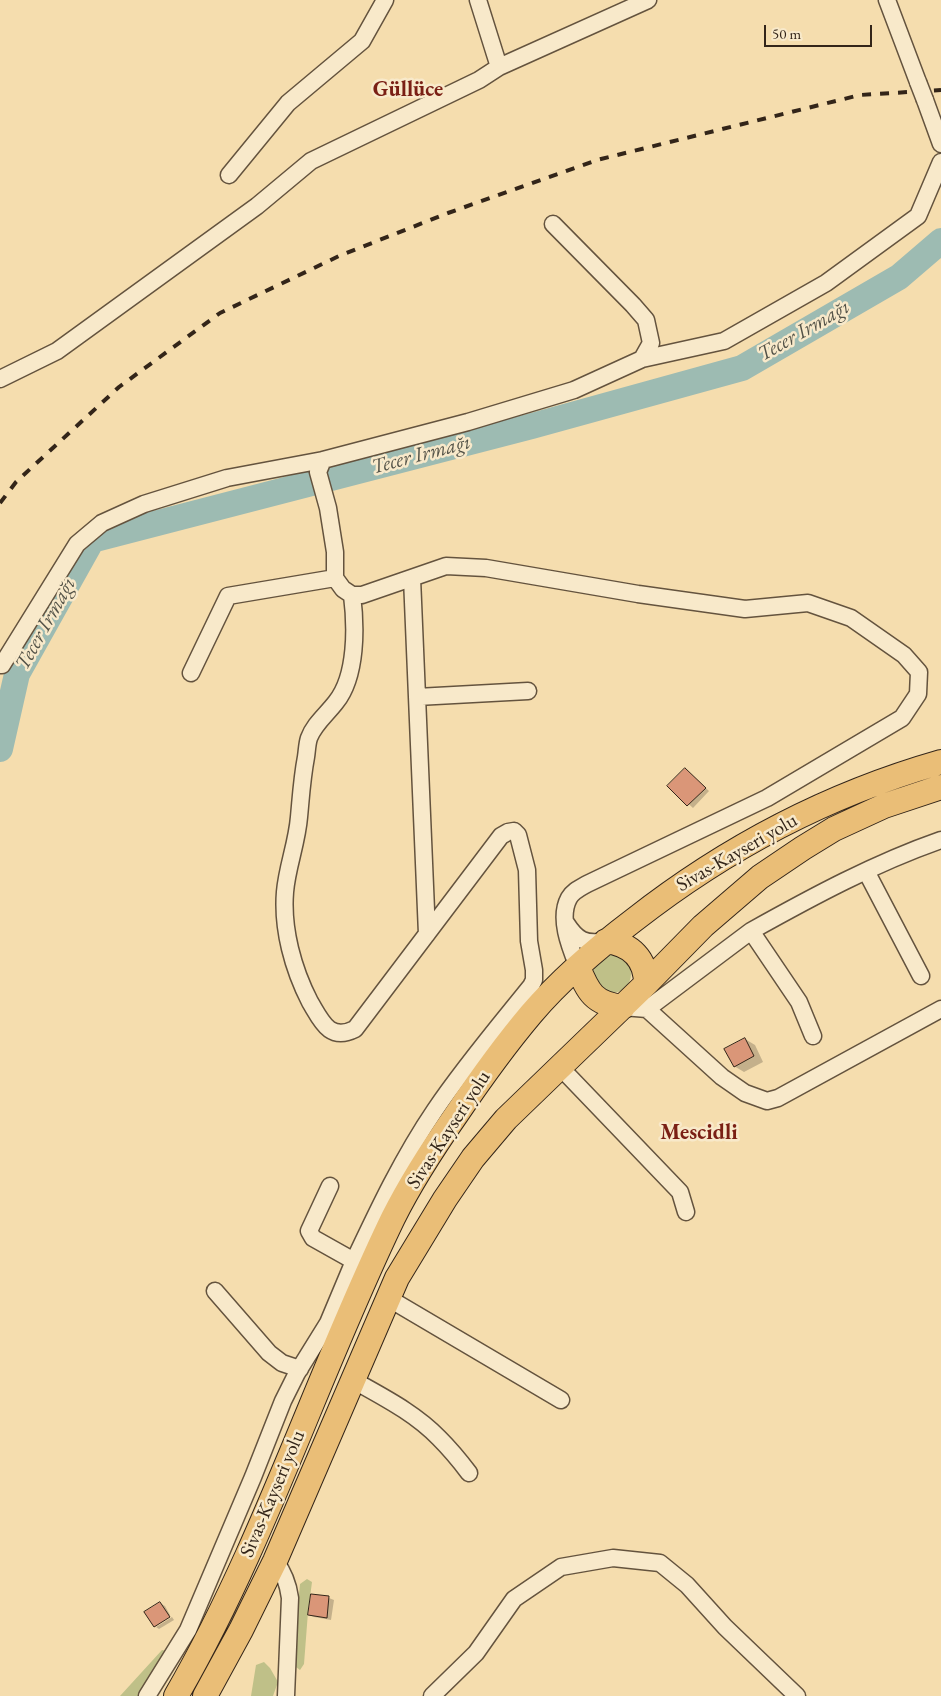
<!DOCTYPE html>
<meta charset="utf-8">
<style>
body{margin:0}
#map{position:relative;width:941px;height:1696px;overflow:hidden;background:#f5ddae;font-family:"EB Garamond",serif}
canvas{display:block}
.scale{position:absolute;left:764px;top:25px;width:108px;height:22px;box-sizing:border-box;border:2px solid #332519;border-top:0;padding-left:6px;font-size:15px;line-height:18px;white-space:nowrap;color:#332519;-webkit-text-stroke:4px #f8e9ca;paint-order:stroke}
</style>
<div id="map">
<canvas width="941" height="1696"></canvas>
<div class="scale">50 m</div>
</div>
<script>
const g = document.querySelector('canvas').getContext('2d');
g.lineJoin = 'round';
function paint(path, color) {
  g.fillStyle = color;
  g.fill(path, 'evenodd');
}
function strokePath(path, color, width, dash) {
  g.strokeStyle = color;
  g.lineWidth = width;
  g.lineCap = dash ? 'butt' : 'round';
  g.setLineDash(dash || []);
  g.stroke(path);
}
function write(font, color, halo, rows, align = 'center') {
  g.font = font + ' "EB Garamond",serif';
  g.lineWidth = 5;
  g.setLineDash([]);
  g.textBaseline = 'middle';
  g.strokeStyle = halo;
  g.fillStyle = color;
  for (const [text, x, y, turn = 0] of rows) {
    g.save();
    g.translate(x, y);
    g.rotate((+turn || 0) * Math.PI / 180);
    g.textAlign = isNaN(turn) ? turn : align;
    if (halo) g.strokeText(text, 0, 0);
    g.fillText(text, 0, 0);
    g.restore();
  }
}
const green = new Path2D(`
 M593 974a19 19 0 1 1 38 0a19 19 0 1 1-38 0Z
 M 307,1579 L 312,1582 L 308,1612 L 304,1664 L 300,1670 L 292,1664 L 300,1584 Z
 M 162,1650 L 167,1651 L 140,1696 L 120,1696 Z
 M 264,1662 L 270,1668 L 278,1682 L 273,1696 L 251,1696 L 256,1665 Z`);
const shadow = new Path2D(`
 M 685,769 L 709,791 L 693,808 L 669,786 Z
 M 745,1039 L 755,1045 L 763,1062 L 744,1072 L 734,1066 Z
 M 312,1595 L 329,1598 L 334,1600 L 331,1620 L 314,1617 L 309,1615 Z
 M 160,1603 L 165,1606 L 170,1615 L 155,1627 L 146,1613 Z
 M 172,1617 L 174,1620 L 159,1629 L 156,1627 Z`);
const river = new Path2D(`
 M 0,749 L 17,674 L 92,540 L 532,426 L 742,368 L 899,277 L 941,241`);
const building = new Path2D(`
 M 685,768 L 706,788 L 687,806 L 667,786 Z
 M 745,1038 L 754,1056 L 734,1067 L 724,1049 Z
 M 311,1594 L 329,1596 L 327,1618 L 308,1615 Z
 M 160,1602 L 170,1617 L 154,1627 L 144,1612 Z`);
const minor = new Path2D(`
 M 478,0 L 499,67
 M 887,0 L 918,82
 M 925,100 L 941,144
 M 229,175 L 288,103 L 362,41 L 385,0
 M 553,224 L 633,305 L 646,320 L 651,343 L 642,359 L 574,390 L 468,422 L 323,460 L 318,472 L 328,508 L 335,552 L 335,578 L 343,589 L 352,595 L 362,595 L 446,566 L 486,568 L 638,594 L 745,609 L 808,603 L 851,618 L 904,655 L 919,672 L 918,694 L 902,718 L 767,798 L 587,884 C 580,888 573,891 569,898 C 558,918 570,947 578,967
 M 642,359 L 724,341 L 826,283 L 918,216 L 941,162
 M 0,379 L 57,351 L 257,206 L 311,161 L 479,80 L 499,67 L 648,0
 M 412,578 L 427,934
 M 0,665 L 2,665 L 77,544 L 102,523 L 144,504 L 227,478 L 323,460
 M 191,673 L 228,596 L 335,578
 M 417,697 L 528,691
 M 866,871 L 921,976
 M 566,923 C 577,940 585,945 606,941
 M 623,1007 L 647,1009 L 722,1077 L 745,1093 L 767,1101 L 778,1098 L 941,1009
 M 647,1009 L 751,931
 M 813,1036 L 799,1002 L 751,931 C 812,897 875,863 941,840
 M 561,1068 L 680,1192 L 686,1212
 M 330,1186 L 309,1231 L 313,1238 L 354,1261 C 378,1210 403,1157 435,1110 C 464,1067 498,1027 531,986 L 534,980 L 534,970 L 529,941 L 527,870 L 518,835 L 514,831 L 508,832 L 501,836 L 355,1029 C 329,1042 321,1020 310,1002 C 293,969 282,929 285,892 C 287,867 297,843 299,817 C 301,796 302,778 306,757 C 307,751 307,744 309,738 C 314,724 327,714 336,702 C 357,676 356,626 352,595
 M 215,1291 L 269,1353 L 282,1363 L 300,1369
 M 388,1298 L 561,1400
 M 353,1380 C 383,1397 415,1413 439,1438 C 450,1449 460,1461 469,1473
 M 275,1561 C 284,1573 288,1583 290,1598 L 286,1696
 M 147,1696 L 188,1630 L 253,1477 L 283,1401 L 297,1373 L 328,1323 L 354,1261 L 364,1266
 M 432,1696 L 476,1653 L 514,1599 L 561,1567 L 613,1558 L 660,1563 L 687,1585 L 725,1627 L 797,1696`);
const highway = new Path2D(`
 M 606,941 C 631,944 646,959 646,984
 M 578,967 C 588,992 594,1004 623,1007
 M 176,1696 C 264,1544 317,1375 393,1218 C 411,1182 433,1148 456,1115 C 479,1081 504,1046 531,1014 C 561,979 597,948 634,920 C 726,848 829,794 941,762
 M 205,1696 L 241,1630 L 275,1561 L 397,1278 L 445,1199 L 473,1158 L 506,1119 L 646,984 L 703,926 L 760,877 L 803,848 L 834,829 L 884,806 L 941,787`);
const rail = new Path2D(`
 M 0,503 L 16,482 L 119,387 L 220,313 L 339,256 L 448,213 L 597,160 L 860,95 L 941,90`);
const minorBridge = new Path2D(`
 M 918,82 L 925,100`);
const streetNames = [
 ["Sivas-Kayseri yolu",737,853,-30],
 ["Sivas-Kayseri yolu",449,1130,-57],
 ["Sivas-Kayseri yolu",273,1494,-67]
];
const waterNames = [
 ["Tecer Irmağı",804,331,-30],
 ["Tecer Irmağı",421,455,-15],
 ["Tecer Irmağı",46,624,-61]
];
const quarterNames = [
 ["Güllüce",408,90],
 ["Mescidli",699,1133]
];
paint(green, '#bfc088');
paint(shadow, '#0003');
strokePath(river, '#9dbbb2', 26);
paint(building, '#da9678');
strokePath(building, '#332519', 1);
strokePath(minor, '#64533e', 19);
strokePath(highway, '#332519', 26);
strokePath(minor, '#f8e9ca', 16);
strokePath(highway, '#eabe77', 24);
strokePath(rail, '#332519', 4, [9, 9]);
strokePath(minorBridge, '#64533e', 19, []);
strokePath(minorBridge, '#f8e9ca', 16);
write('20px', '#332519', '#f8e9ca', streetNames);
write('italic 21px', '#535247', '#f8e9ca', waterNames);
write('bold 22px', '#7a1f14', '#f8e9ca', quarterNames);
</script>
